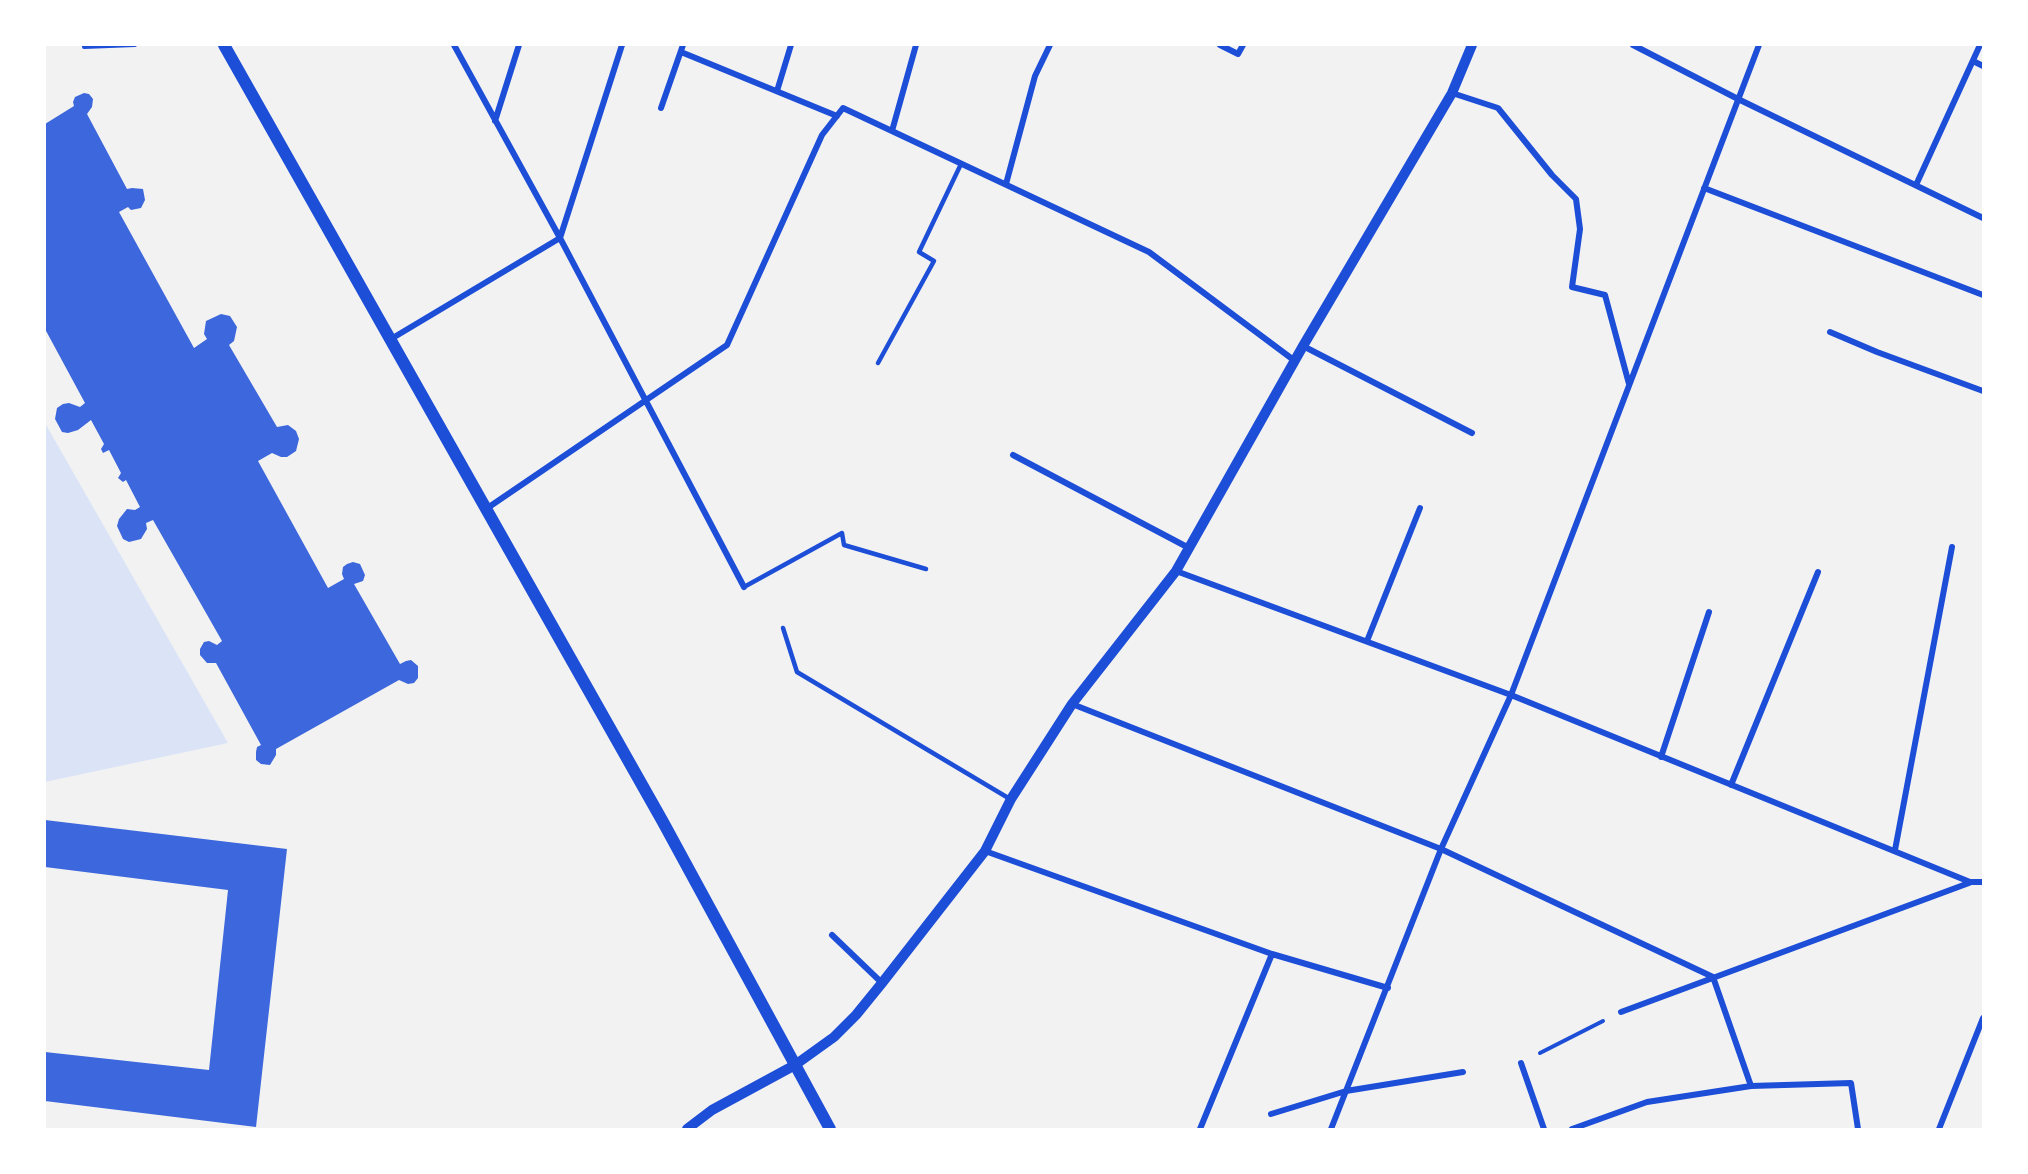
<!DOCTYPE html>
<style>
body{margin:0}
#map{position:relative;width:2028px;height:1174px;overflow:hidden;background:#f2f2f2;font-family:"PT Serif",serif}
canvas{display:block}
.frame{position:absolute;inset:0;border:46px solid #fff;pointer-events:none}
</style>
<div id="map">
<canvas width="2028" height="1174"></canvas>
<div class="frame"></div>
</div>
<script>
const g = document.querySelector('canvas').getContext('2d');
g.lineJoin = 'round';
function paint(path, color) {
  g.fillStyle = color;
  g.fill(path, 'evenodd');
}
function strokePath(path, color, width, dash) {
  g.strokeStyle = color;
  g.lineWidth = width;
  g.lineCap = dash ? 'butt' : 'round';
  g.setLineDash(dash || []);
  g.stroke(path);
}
const green = new Path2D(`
 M 45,423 L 228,743 L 45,782 Z`);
const building = new Path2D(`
 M 84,93 L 89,94 L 93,99 L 92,107 L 87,114 L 127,189 L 132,188 L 143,189 L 145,200 L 141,208 L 131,210 L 128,207 L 119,212 L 194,348 L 207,339 L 204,334 L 206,321 L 221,314 L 230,316 L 237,327 L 234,341 L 229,345 L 277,427 L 288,425 L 296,431 L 299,439 L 296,451 L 287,457 L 281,457 L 272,453 L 258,461 L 328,588 L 344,579 L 342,574 L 343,567 L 347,564 L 353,562 L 360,564 L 365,575 L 363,581 L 354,584 L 400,664 L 406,661 L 411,660 L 418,666 L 418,678 L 414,683 L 408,684 L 399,680 L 276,749 L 276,755 L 270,765 L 261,764 L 256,760 L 256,752 L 257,747 L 261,745 L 216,663 L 207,663 L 200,655 L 200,649 L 204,642 L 209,641 L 217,645 L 222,641 L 153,520 L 146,523 L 147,529 L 141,539 L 129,542 L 123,539 L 117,526 L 119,519 L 127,509 L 135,510 L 140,507 L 126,480 L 123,482 L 118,478 L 121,473 L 109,450 L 103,453 L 101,449 L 104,444 L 91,420 L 78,430 L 68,433 L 62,432 L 55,419 L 57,408 L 63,404 L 69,403 L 80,407 L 85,403 L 45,329 L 45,124 L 74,106 L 73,102 L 75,97 Z
 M 45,820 L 287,849 L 256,1127 L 45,1101 L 45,1052 L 209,1070 L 228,890 L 45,867 Z`);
const path = new Path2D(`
 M 84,45 L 84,47 L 135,45
 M 1540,1053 L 1603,1021`);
const service = new Path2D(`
 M 878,363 L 934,261 L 919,252 L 961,164
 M 744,587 L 842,533 L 844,545 L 926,569
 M 783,628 L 797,672 L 1010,799`);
const minor = new Path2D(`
 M 454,45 L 560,238 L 744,587
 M 1220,45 L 1238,54 L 1243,45
 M 1633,45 L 1738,99 L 1983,218
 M 681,52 L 837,116
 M 1973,61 L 1983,66
 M 777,91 L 791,45
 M 1452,93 L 1498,108 L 1552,175 L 1576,199 L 1580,229 L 1572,287 L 1605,295 L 1629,384
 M 661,108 L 683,45
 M 495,121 L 519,45
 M 892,131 L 916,45
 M 1006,184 L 1035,76 L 1050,45
 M 1916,185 L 1980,45
 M 1704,188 L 1983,295
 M 1830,332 L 1877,352 L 1983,391
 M 391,339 L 560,238 L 622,45
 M 1303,346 L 1472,433
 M 1013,455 L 1189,548
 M 486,509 L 727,345 L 822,135 L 843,108 L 1149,252 L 1295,361
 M 1176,571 L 1511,695 L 1970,882 L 1983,882
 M 1367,641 L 1420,508
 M 1072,704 L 1441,849 L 1713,977 L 1751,1086
 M 1661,757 L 1709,612
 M 1731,785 L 1818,572
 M 1895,850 L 1952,547
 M 985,851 L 1272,954 L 1388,988
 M 832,935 L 882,983
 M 1621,1012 L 1969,883
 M 1521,1063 L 1544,1129
 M 1271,1114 L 1346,1091 L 1463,1072
 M 1200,1129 L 1272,954
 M 1331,1129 L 1441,849 L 1511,695 L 1759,45
 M 1572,1129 L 1647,1102 L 1751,1086 L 1851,1083 L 1858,1129
 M 1939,1129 L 1983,1018`);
const tertiary = new Path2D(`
 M 687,1129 L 712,1110 L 795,1065 L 834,1037 L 856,1015 L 882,983 L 985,851 L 1011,799 L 1072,704 L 1176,571 L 1303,346 L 1452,93 L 1472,45`);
const secondary = new Path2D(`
 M 224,45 L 663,822 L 830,1129`);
paint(green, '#dbe4f7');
paint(building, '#3d67dc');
strokePath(path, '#1d4ed8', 4);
strokePath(service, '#1d4ed8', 4.5);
strokePath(minor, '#1d4ed8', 6);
strokePath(tertiary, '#1d4ed8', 10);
strokePath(secondary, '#1d4ed8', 12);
</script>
